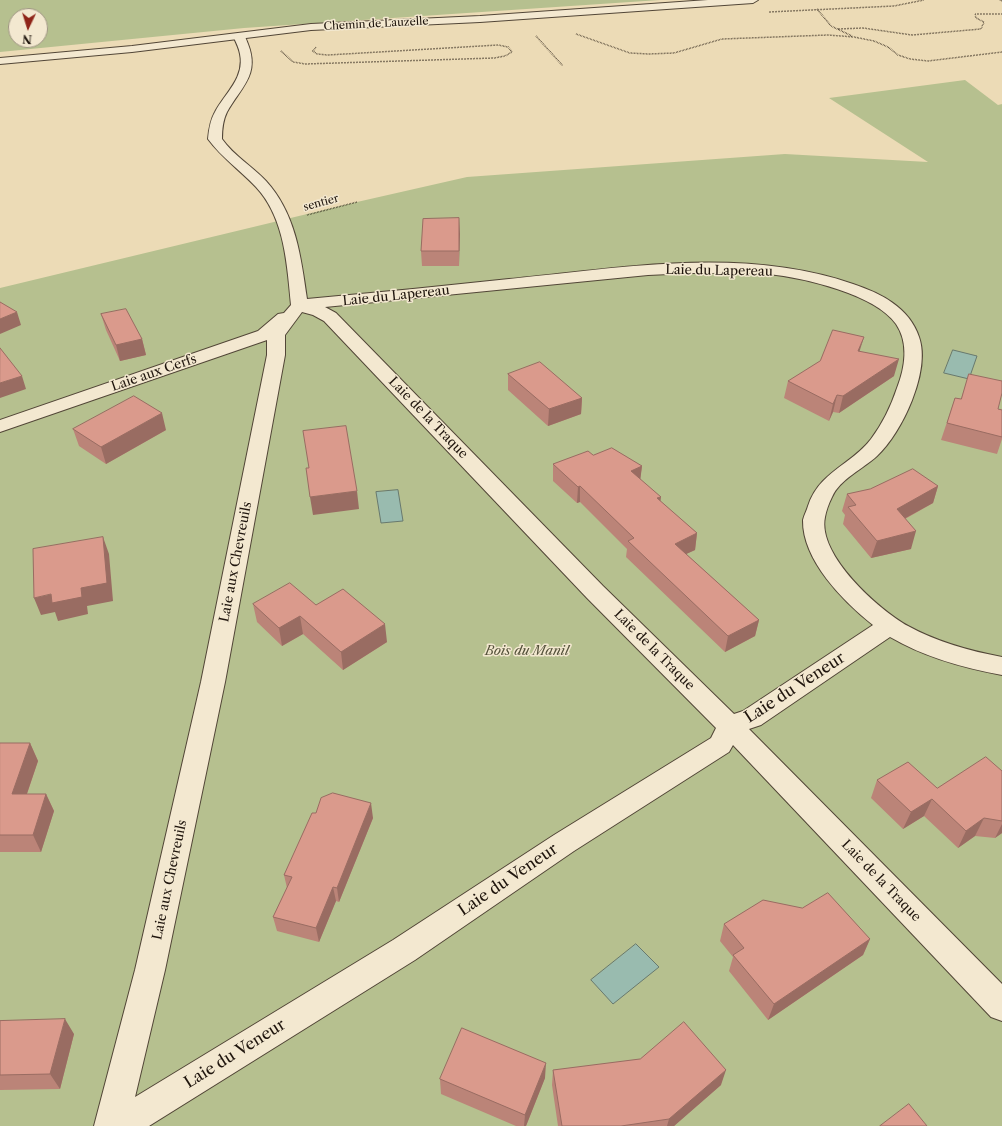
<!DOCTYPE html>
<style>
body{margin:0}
#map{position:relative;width:1002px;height:1126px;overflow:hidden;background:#ecdbb6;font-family:"Libre Caslon Text",serif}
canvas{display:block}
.north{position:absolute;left:8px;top:8px;width:40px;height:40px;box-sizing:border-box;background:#f3e8d0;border:1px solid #9e9482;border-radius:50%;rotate:184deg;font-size:11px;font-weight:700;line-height:16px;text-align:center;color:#1f150d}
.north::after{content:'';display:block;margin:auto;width:14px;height:18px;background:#8f2418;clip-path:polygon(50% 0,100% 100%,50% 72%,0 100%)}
</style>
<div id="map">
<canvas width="1002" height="1126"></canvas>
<div class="north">N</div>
</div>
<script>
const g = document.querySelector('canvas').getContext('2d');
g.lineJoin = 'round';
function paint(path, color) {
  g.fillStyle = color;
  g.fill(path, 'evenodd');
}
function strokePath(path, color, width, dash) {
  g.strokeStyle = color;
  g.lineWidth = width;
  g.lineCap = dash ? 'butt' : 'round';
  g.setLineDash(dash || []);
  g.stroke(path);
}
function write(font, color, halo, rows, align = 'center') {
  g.font = font + ' "Libre Caslon Text",serif';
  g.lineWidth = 3;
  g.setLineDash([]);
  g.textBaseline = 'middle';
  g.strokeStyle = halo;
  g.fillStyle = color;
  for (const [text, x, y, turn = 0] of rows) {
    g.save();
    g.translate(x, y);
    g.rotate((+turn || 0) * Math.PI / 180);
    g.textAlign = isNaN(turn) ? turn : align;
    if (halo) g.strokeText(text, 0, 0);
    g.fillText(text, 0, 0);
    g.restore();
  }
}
const green = new Path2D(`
 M 0,0 L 660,0 L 244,28 L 0,52 ZM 16,16 L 40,16 L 40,40 L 16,40 Z
 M 965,80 L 998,105 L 1002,104 L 1002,1126 L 0,1126 L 0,288 L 357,202 L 467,177 L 785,154 L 928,162 L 829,98 Z`);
const water = new Path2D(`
 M 953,350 L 977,356 L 969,379 L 944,373 Z
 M 398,490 L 403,521 L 381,523 L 376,492 Z
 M 636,944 L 659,967 L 613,1004 L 591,980 Z`);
const path = new Path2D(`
 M 1000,0 L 1002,1
 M 817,9 L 831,26 L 852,36
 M 769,12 L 894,6 L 924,0
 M 838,29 L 863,28 L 912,35 L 981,29 L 984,22 L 976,18 L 975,14 L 1002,14
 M 576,34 L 630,53 L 649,54 L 674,53 L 722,39 L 828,35 L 854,37 L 874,41 L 888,47 L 898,55 L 910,59 L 928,61 L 1002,52
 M 536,36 L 563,66
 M 281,51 L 293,62 L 305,64 L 494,58 L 505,56 L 512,52 L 508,47 L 498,45 L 328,55 L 317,54 L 313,51 L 316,47
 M 307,215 L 357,202`);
const minor = new Path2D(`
 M 239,33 C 245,34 246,39 248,44 C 260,75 241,87 227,112 C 223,120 222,129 222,139 C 234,156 252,166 266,181 C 296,214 301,257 307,299 C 374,293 442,286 509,279 C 622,268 742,246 853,284 C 880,293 909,307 919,337 C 931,371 902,433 877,456 C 863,469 840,479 832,497 C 829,503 826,511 825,517 C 817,555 879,610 908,626 C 937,642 970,651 1002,657 L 1002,675 C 964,668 924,657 890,637 L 761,725 L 749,729 L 1002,984 L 1002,1021 L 991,1017 L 733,745 L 729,752 L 574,851 L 415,960 L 149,1126 L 94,1126 L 135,970 L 201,682 L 267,355 L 267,340 L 0,432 L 0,420 L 258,331 L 278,314 L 284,313 L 291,305 C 287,265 285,218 256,187 C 240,170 222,158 208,139 C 209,129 210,121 215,112 C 225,93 245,78 240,54 C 239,48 236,42 233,36 ZM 691,273 C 717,273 743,272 769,274 C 804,278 875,294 896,324 C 909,343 905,368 897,388 C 891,406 883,423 871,439 C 851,465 819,472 808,506 C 807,510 804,515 803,520 C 802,560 844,602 873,625 L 743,711 L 734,714 L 603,586 L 336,313 L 325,307 L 648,275 ZM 302,312 L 313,315 L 324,321 L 587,598 L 716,728 L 711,738 L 554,835 L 393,940 L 135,1097 L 165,970 L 225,682 L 285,355 L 285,335 Z`);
const tertiary = new Path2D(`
 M 708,0 L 758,0 L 753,3 L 480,22 L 311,30 L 132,52 L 0,64 L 0,58 L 132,46 L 311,24 L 480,16 Z`);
const wall = new Path2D(`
 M 459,218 L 459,266 L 422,266 L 421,251 Z
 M 101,314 L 142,339 L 146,355 L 120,361 L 106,330 Z
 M 860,351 L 894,376 L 839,413 L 833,412 L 829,421 L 784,398 L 788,381 Z
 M 508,374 L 582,398 L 581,414 L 548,426 L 508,390 Z
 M 969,374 L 998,409 L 1002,410 L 1002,439 L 997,454 L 941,440 L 955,398 L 961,399 Z
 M 73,429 L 166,430 L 106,464 L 79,446 Z
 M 553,464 L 642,466 L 640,479 L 660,501 L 697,533 L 695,550 L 686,554 L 759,620 L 755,636 L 725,652 L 626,557 L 627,549 L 580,502 L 577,503 L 553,481 Z
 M 938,486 L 933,503 L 905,519 L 911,549 L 871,558 L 843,524 L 845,515 L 842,511 L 847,494 Z
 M 253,604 L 316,605 L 387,642 L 343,670 L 303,634 L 282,646 L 257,622 Z
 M 0,743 L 30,743 L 38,761 L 27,794 L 46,794 L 54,811 L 41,852 L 0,852 Z
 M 1002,771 L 1002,833 L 995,838 L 975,836 L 958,848 L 924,816 L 903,829 L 871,798 L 877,780 L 937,788 Z
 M 316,813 L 373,818 L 339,902 L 336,901 L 319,942 L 277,931 L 273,917 L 287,888 L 284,875 Z
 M 724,924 L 870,939 L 863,955 L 768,1020 L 729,971 L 733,957 L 720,941 Z
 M 0,1021 L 74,1034 L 60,1089 L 0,1090 Z
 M 553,1070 L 721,1085 L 674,1126 L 558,1126 L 552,1085 Z
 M 545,1078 L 526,1126 L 516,1126 L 441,1094 L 440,1079 Z`);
const shadedWall = new Path2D(`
 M 459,218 L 460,234 L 459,266 Z
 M 17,312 L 21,325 L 0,334 L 0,319 Z
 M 864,337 L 859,353 L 858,351 Z
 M 142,339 L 146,355 L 120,361 L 116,345 Z
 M 899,359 L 894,376 L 839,413 L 843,396 Z
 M 22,376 L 26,389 L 0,398 L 0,383 Z
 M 837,395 L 833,412 L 829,421 L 833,404 Z
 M 582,398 L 581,414 L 548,426 L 549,409 Z
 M 162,413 L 166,430 L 106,464 L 101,447 Z
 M 642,466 L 640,482 L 631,471 Z
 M 580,486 L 580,502 L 577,503 L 578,487 Z
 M 938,486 L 933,503 L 891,526 L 897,509 Z
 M 357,491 L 359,509 L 313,515 L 310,497 Z
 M 661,497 L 659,513 L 657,498 Z
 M 916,531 L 911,549 L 871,558 L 877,541 Z
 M 697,533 L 695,550 L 673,560 L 675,544 Z
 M 103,537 L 109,554 L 113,601 L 87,606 L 88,614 L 58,621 L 55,612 L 41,615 L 34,598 L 81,588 Z
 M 300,616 L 303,634 L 282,646 L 279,628 Z
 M 759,620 L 755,636 L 725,652 L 728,636 Z
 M 385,624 L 387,642 L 343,670 L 341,652 Z
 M 30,743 L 38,761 L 21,811 L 12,794 Z
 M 46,794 L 54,811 L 41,852 L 33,835 Z
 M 932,799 L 924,816 L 903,829 L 911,812 Z
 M 371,803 L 373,818 L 339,902 L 337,888 Z
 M 984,818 L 975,836 L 958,848 L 966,831 Z
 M 1002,824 L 1002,833 L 995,838 Z
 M 333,887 L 336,901 L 319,942 L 316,928 Z
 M 870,939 L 863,955 L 768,1020 L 774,1004 Z
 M 65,1019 L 74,1034 L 60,1089 L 50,1074 Z
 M 546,1063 L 545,1078 L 526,1126 L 524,1126 L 525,1115 Z
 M 726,1070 L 721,1085 L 674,1126 L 667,1126 L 669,1119 Z`);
const building = new Path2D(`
 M 459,218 L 459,251 L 421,251 L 423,219 Z
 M 0,302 L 17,312 L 0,319 Z
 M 126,309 L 142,339 L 116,345 L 101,314 Z
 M 833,330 L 864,337 L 858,351 L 899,359 L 843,396 L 837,395 L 833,404 L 788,381 L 820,361 Z
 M 0,348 L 22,376 L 0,383 Z
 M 540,362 L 582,398 L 549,409 L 508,374 Z
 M 969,374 L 1002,381 L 1002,393 L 998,409 L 1002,410 L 1002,437 L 947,423 L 955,398 L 961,399 Z
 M 134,396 L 162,413 L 101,447 L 73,429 Z
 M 346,426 L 357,491 L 310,497 L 306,468 L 309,468 L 303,431 Z
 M 612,448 L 642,466 L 631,471 L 661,497 L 657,498 L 697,533 L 675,544 L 759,620 L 728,636 L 628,541 L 634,538 L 580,486 L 578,487 L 553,464 L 588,451 L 593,455 Z
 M 913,469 L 938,486 L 897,509 L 916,531 L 877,541 L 848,507 L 856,505 L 847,494 L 870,489 Z
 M 103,537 L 107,583 L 81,588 L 82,597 L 52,603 L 51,594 L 34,598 L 33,549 Z
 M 290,583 L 316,605 L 343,589 L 385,624 L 341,652 L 300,616 L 279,628 L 253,604 Z
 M 0,743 L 30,743 L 12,794 L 46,794 L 33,835 L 0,835 Z
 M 986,757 L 1002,771 L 1002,821 L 984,818 L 966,831 L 932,799 L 911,812 L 877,780 L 908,762 L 937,788 Z
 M 333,793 L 371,803 L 337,888 L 333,887 L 316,928 L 273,917 L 292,877 L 284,875 L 312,813 L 316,813 L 321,798 Z
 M 828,893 L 870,939 L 774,1004 L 733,955 L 744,948 L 724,924 L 763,900 L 802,908 Z
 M 65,1019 L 50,1074 L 0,1075 L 0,1021 Z
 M 684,1022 L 726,1070 L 669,1119 L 621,1126 L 562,1126 L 553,1070 L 640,1059 Z
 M 462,1028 L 546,1063 L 525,1115 L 440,1079 Z
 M 909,1104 L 927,1126 L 880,1126 Z`);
const farStreetnames = [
 ["Chemin de Lauzelle",376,24,-3],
 ["sentier",321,203,-15]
];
const streetNames = [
 ["Laie du Lapereau",719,271,1],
 ["Laie du Lapereau",396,296,-6],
 ["Laie aux Cerfs",154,373,-19],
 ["Laie de la Traque",428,418,46],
 ["Laie aux Chevreuils",236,562,-79],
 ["Laie de la Traque",654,650,45],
 ["Laie aux Chevreuils",170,880,-78],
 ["Laie de la Traque",881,881,46]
];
const parkNames = [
 ["Bois du Manil",527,651]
];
const nearStreetnames = [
 ["Laie du Veneur",795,688,-33],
 ["Laie du Veneur",508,880,-34],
 ["Laie du Veneur",235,1054,-32]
];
paint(green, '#b6c08f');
paint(water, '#99bbaf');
strokePath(water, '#68796e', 1);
strokePath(minor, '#524637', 2);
strokePath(tertiary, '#524637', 2);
strokePath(path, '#1f150d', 1.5, [0.5, 1]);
paint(minor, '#f3e8d0');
paint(tertiary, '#f3e8d0');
paint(wall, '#bb8478');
paint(shadedWall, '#996c62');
paint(building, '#da9a8c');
strokePath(building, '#996c62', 1);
write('11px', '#1f150d', '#f3e8d0', farStreetnames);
write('13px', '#1f150d', '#f3e8d0', streetNames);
write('italic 13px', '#54513a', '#f3e8d0', parkNames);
write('16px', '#1f150d', '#f3e8d0', nearStreetnames);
</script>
